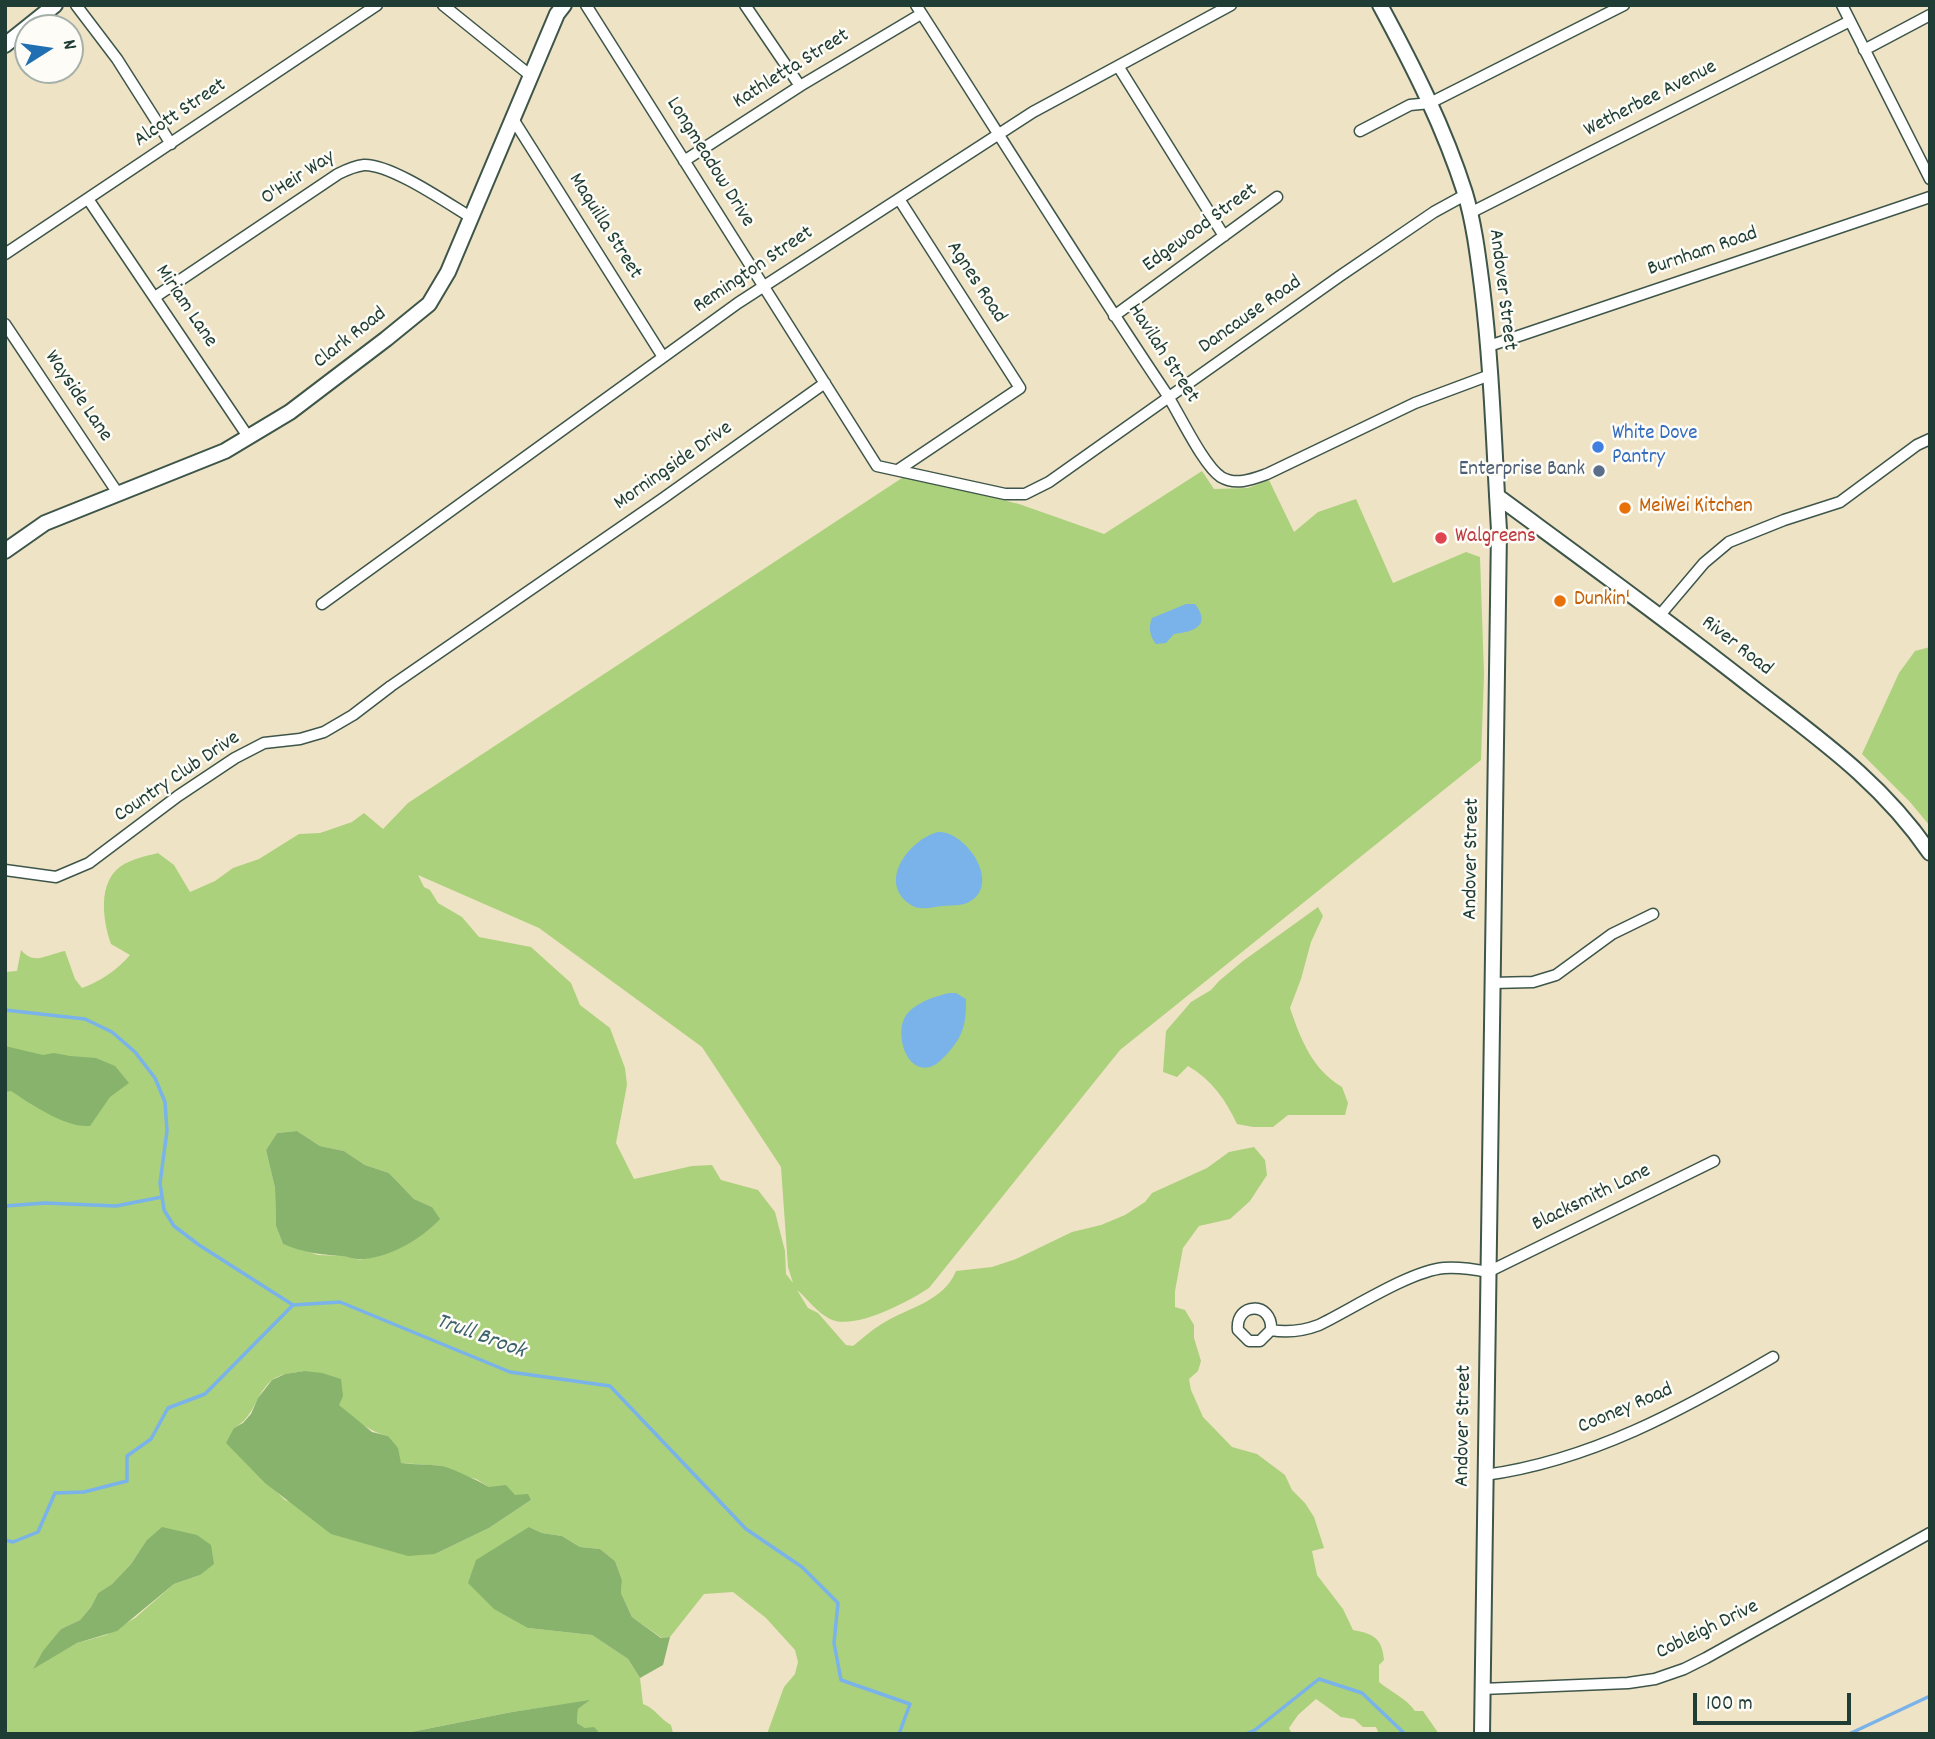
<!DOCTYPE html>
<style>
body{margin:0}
#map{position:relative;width:1935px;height:1739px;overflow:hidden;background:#efe3c5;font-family:Dekko,sans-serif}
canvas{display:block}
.frame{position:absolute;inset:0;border:7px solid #1f3d34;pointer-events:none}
.north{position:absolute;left:14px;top:14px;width:70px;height:70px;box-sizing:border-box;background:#fdfcf7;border:2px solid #a4b0a9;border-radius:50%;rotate:78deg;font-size:19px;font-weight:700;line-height:28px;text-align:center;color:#1f3d34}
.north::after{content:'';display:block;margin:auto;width:24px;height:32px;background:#1f6fb2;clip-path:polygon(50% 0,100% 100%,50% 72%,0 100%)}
.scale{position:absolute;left:1693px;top:1693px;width:158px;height:32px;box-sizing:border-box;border:4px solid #1f3d34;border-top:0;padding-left:9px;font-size:21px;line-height:24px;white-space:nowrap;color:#1f3d34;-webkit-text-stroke:5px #fdfcf7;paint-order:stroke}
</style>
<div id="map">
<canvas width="1935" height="1739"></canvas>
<div class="frame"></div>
<div class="north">N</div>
<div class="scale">100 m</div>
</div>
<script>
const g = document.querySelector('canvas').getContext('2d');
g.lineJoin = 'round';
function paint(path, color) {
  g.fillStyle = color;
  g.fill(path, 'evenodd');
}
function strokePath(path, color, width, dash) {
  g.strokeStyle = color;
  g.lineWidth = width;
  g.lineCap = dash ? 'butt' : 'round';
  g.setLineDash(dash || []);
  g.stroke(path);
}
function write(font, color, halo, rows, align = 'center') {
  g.font = font + ' Dekko,sans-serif';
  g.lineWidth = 5;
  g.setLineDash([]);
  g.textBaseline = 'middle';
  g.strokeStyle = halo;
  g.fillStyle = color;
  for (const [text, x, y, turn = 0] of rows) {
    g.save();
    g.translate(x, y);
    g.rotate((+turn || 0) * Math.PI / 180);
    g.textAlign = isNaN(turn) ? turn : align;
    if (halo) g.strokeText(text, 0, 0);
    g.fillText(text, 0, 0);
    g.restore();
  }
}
const green = new Path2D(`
 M 1202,471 L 1214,489 L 1248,488 L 1269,480 L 1294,532 L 1318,512 L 1356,499 L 1393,583 L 1466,552 L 1480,557 L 1484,674 L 1481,760 L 1120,1050 L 929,1288 C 908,1302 854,1331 830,1319 C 816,1312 808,1299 797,1290 L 808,1308 L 818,1313 L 846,1345 L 853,1346 C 863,1338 874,1328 885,1322 C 910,1307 944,1301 956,1271 L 992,1267 L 1016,1259 L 1072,1232 L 1101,1225 L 1125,1215 L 1145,1202 L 1152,1193 L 1207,1168 L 1229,1152 L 1254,1147 L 1265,1160 L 1267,1175 L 1250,1201 L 1230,1219 L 1199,1226 L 1183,1248 L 1175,1291 L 1175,1307 L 1185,1310 L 1194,1325 L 1194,1338 L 1201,1361 L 1198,1371 L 1189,1379 L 1191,1390 L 1203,1417 L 1232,1447 L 1257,1454 L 1285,1475 L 1292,1490 L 1305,1503 L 1314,1517 L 1324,1548 L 1312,1551 L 1317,1575 L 1343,1609 L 1353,1630 C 1374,1634 1382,1638 1384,1660 L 1379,1665 L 1379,1682 C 1390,1691 1408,1700 1415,1711 L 1423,1711 L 1439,1734 L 1379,1734 L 1376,1727 L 1363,1727 L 1354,1719 L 1341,1717 L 1316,1699 L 1298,1715 L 1289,1728 L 1292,1734 L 767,1734 L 784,1687 L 795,1674 L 798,1662 L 795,1650 L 766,1618 L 733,1592 L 704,1594 L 670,1637 L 662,1638 L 632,1617 L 621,1593 L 622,1580 L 615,1561 L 600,1549 L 580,1547 L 562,1536 L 542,1533 L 529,1527 L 528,1628 L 592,1635 L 628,1659 L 640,1678 L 643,1704 C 656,1709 660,1719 671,1725 L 673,1733 L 596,1734 L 597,1731 L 585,1728 L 577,1723 L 578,1709 L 588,1701 L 512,1712 L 401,1734 L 5,1734 L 5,972 L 17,971 L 21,950 C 34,966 48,954 65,951 L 75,979 L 82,988 C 101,981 117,970 130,955 L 111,944 C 103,921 97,883 121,866 C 132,859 146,856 158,853 L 174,865 L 190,892 L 215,881 L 233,868 L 259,859 L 299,834 L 320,833 L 352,822 L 364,813 L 383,829 L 408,803 L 905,476 L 1019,504 L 1104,534 ZM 418,875 L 539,928 L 702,1047 L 781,1167 L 788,1267 L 793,1283 L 786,1274 L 785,1251 L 775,1212 L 758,1190 L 721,1180 L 712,1165 L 692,1166 L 634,1179 L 616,1143 L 627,1085 L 625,1068 L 610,1028 L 580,1005 L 571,983 L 531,947 L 479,937 L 462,917 L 438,903 L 430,890 L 424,887 ZM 297,1131 L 320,1146 L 344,1151 L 365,1165 L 389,1173 L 414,1199 L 432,1207 L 361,1260 L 344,1256 L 318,1255 L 283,1244 L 276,1226 L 275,1188 L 266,1150 L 277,1133 ZM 304,1371 C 328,1395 355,1428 388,1436 L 401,1463 L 443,1466 L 460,1475 L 476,1479 L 489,1487 L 531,1500 L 489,1528 L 435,1554 L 285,1500 L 252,1468 L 234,1428 C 255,1417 255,1394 272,1380 C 281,1373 294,1373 304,1371 ZM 146,1541 L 200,1575 L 174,1584 L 135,1618 L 106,1635 L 77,1643 L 34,1667 L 61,1629 L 80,1620 L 91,1607 L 98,1593 L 112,1584 L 131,1564 Z
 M 1930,647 L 1930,826 L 1910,802 L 1862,754 L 1899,673 L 1915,651 Z
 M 1318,907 L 1323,916 L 1311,942 L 1301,979 L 1290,1008 C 1301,1040 1312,1069 1342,1087 L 1348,1103 L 1345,1115 L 1288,1115 L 1273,1127 L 1253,1127 L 1237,1124 C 1226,1100 1211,1079 1188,1066 L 1177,1077 L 1163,1072 L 1166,1031 L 1191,1002 L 1211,990 L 1219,981 L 1243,961 Z`);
const forest = new Path2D(`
 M 5,1046 L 43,1055 L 54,1053 L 70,1056 L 96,1058 L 115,1066 L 129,1083 L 110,1097 L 90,1126 C 66,1128 32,1105 11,1091 L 5,1092 Z
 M 297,1131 L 320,1146 L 344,1151 L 365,1165 L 389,1173 L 414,1199 L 432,1207 L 440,1219 C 421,1239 391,1257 363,1259 C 356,1260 349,1257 342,1256 C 318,1254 305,1253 283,1244 L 276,1226 L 275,1188 L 266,1150 L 277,1133 Z
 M 304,1371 L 322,1373 L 341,1379 L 343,1396 L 339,1405 L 372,1432 L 388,1436 L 398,1448 L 401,1463 C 414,1465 429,1464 442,1466 C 449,1467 481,1482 489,1487 L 506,1485 L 515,1495 L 528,1494 L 531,1500 L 489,1528 L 435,1554 L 408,1556 L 331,1534 L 265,1483 L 226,1443 L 234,1428 L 243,1423 L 251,1414 L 258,1398 L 272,1380 L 285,1374 Z
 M 162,1527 L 197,1535 L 211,1545 L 214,1564 L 200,1575 L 174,1584 L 117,1631 L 77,1643 L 33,1669 L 43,1651 L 61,1629 L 80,1620 L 91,1607 L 98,1593 L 112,1584 L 131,1564 L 146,1541 Z
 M 529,1527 L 542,1533 L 562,1536 L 580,1547 L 600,1549 L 615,1561 L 622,1580 L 621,1593 L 632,1617 L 661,1638 L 670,1637 L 663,1665 L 640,1678 L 628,1659 L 592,1635 L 528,1628 L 494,1609 L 468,1583 L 476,1560 Z
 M 590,1700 L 578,1709 L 577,1723 L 585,1728 L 594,1727 L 598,1731 L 596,1734 L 401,1734 L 512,1712 Z`);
const water = new Path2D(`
 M 1186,604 L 1195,604 C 1212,626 1193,632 1174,634 L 1166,643 L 1156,644 C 1150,637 1148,627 1152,618 Z
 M 938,832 C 967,831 1002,885 969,902 C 962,906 951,905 943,906 C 933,907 919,911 911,905 C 876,882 910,839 938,832 Z
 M 950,993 L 956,993 L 966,999 C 966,1024 964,1035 947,1054 C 943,1058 937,1065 930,1067 C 906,1073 896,1036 904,1019 C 911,1004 935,996 950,993 Z`);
const stream = new Path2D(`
 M 5,1010 L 85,1019 L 112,1032 L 135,1052 L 155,1078 L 165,1102 L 167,1131 L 160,1183 L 164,1210 L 174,1226 L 199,1245 L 293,1305
 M 5,1206 L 45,1203 L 116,1206 L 162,1197
 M 5,1540 L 13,1542 L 38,1532 L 55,1493 L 84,1492 L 127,1481 L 127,1456 L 151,1439 L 168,1408 L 205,1394 L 293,1305 L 340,1302 L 510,1372 L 610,1386 L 746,1529 L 802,1567 L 838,1603 L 834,1643 L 841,1680 L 910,1704 L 899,1734
 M 1246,1734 L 1255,1730 L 1319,1679 L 1362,1693 L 1405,1734
 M 1849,1734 L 1930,1696`);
const street = new Path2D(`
 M 76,5 L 117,59 L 171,144
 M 443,5 L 531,76
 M 586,5 L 877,466 L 1005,494 L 1025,494 L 1049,482 L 1340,276 L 1434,212 L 1465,195
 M 745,5 L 800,86
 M 916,5 C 999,134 1080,265 1166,393 C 1179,413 1203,465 1221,477 C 1236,486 1253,479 1267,474 L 1415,403 L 1490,375
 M 1842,5 L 1930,179
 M 1864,50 L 1930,15
 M 1118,66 L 1224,236
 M 513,119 L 663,357
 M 1360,131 L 1410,105 L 1430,103 L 1624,5
 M 684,161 L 800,86 L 921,14
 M 88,199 L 249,438
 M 1470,213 L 1850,21
 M 5,254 L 377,5
 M 155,297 L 338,174 C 346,170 355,166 364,165 C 391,164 447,203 472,218
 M 1114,316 L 1277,197
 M 5,324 L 117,492
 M 1489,346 L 1930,197
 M 898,470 L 1020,388 L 899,199
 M 322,604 L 738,303 L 1033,112 L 1231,5
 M 1660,615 L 1704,563 L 1729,542 L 1784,520 L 1840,502 L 1917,445 L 1930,439
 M 5,870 L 56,877 L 89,863 L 178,796 L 235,758 L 264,743 L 300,739 L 324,732 L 353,715 L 391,686 L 662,499 L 825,383
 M 1492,983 L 1533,982 L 1556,975 L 1612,934 L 1653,914
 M 1271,1330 L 1260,1341 L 1249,1341 L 1238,1330 C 1235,1302 1273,1301 1271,1330 C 1288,1333 1303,1331 1319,1325 C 1352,1309 1410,1271 1444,1268 C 1459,1267 1473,1269 1488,1272 L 1714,1161
 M 1485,1475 C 1590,1461 1683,1410 1773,1357
 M 1482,1689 L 1628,1683 L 1655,1679 L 1684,1669 L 1706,1658 L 1930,1533`);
const secondary = new Path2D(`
 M 1380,5 C 1413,66 1444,127 1465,193 C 1474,223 1478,256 1482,287 C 1492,368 1494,449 1499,530 L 1482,1734
 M 5,45 L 55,5
 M 1497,496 C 1584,560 1671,623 1756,690 C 1822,741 1882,783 1930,853
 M 5,551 L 45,523 L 225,451 L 290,412 L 386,339 L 429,304 L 448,272 L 557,14 L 564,5`);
const markers = [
 [1598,447,7,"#3f7fe0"],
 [1599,471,7,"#5c6f8a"],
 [1625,508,7,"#e8710a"],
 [1441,538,7,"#e0444e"],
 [1560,601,7,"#e8710a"]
];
const streetNames = [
 ["Kathletta Street",792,70,-32],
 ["Wetherbee Avenue",1651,100,-27],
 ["Alcott Street",181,114,-34],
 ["Longmeadow Drive",709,163,58],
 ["O'Heir Way",299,179,-33],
 ["Maquilla Street",604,227,58],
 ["Edgewood Street",1201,229,-36],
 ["Burnham Road",1703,253,-19],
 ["Remington Street",754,271,-34],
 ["Agnes Road",975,283,57],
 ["Andover Street",1501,290,83],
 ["Miriam Lane",185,307,56],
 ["Dancause Road",1251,316,-35],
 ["Clark Road",351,339,-38],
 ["Havilah Street",1162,354,57],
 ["Wayside Lane",77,397,56],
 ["Morningside Drive",674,467,-35],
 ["River Road",1736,647,38],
 ["Country Club Drive",178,778,-34],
 ["Andover Street",1473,859,-89],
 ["Blacksmith Lane",1592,1199,-26],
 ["Cooney Road",1626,1410,-23],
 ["Andover Street",1465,1426,-89],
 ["Cobleigh Drive",1708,1631,-26]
];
const shopNames = [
 ["White Dove",1612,435],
 ["Pantry",1612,459]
];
const serviceNames = [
 ["Enterprise Bank",1585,471]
];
const foodNames = [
 ["MeiWei Kitchen",1639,508],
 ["Dunkin'",1574,601]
];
const healthNames = [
 ["Walgreens",1455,538]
];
const waterNames = [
 ["Trull Brook",480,1338,20]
];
paint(green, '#abd17c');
paint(forest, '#88b36c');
paint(water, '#7ab2ea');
strokePath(stream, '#7ab2ea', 3.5);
strokePath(street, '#3e564a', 13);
strokePath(secondary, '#3e564a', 18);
strokePath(street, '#fff', 10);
strokePath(secondary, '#fff', 14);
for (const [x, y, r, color] of markers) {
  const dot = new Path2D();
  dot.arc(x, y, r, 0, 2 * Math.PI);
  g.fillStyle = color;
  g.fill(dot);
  strokePath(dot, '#fdfcf7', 2.5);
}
write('21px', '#1f3d34', '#fdfcf7', streetNames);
write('21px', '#366cbe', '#fdfcf7', shopNames, 'left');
write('21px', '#4e5e75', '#fdfcf7', serviceNames, 'right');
write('21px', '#c56008', '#fdfcf7', foodNames, 'left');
write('21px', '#be3a42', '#fdfcf7', healthNames, 'left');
write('italic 23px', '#3a606b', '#fdfcf7', waterNames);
</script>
